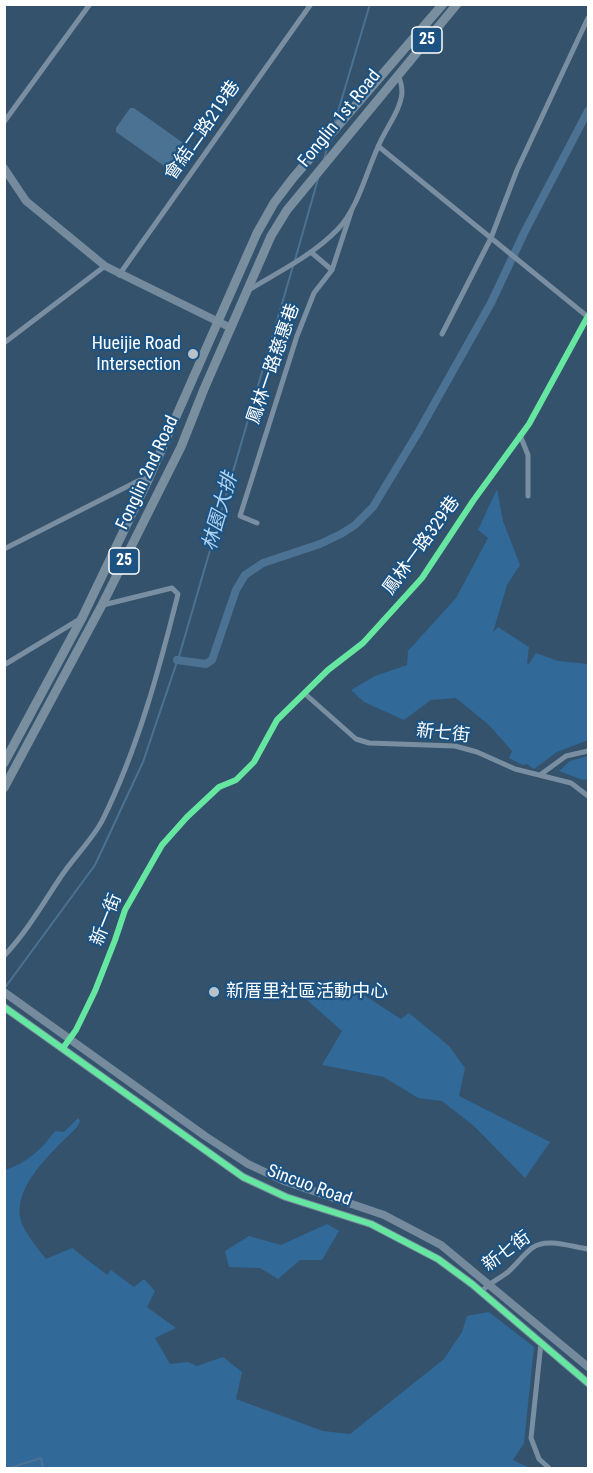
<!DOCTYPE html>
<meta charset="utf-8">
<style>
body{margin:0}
#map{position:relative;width:593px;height:1473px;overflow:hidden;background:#34526b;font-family:"Roboto Condensed",sans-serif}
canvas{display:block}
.frame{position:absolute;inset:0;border:6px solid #fff;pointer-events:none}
</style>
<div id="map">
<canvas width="593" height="1473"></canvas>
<div class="frame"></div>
</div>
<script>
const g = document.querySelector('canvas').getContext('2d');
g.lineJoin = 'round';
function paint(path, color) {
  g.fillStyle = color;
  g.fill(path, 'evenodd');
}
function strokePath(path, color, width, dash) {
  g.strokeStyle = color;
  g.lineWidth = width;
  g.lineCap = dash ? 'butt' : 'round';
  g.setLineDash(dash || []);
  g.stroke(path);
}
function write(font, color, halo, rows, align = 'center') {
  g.font = font + ' "Roboto Condensed","Noto Sans TC",sans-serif';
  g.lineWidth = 4.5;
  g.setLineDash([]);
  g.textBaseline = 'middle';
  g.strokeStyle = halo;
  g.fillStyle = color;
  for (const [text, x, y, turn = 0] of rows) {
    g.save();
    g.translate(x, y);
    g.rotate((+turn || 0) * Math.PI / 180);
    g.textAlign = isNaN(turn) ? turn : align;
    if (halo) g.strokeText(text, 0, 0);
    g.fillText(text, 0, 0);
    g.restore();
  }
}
const green = new Path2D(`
 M 497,489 L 503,521 L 520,565 L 507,585 L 493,632 L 498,627 L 529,647 L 527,663 L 529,664 L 536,653 L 558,661 L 588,664 L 588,740 L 557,752 L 534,769 L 527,764 L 523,765 L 509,758 L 512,751 L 489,725 L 456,698 L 431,700 L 404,720 L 364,702 L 351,690 L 375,676 L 407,665 L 408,651 L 456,598 L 488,538 L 478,530 Z
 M 588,756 L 588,779 L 583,780 L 559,771 L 570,761 Z
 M 348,985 L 401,1019 L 409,1013 L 449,1046 L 465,1068 L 459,1096 L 550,1142 L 525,1178 L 474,1126 L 442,1101 L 418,1098 L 384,1077 L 322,1065 L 342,1031 L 307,1000 L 317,987 Z
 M 78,1118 L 80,1121 L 77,1127 C 54,1151 5,1191 24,1228 C 30,1239 39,1250 46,1259 L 72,1248 L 107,1275 L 111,1270 L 134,1287 L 144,1279 L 155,1291 L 147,1307 L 176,1328 L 155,1338 L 170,1364 L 188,1362 L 197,1366 L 223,1357 L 242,1372 L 236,1399 L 323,1431 L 350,1434 L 444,1359 L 462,1332 L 467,1316 L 489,1312 L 534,1347 L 524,1443 L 513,1460 L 530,1468 L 5,1468 L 5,1170 C 27,1163 41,1150 55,1131 L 64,1132 Z
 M 327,1224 L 339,1231 L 322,1260 L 300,1260 L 278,1279 L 260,1268 L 229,1267 L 225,1251 L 249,1236 L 281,1245 Z`);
const water = new Path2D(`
 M 130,108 L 134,108 L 193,150 L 193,153 L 178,172 L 174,173 L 116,132 L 116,128 Z`);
const stream = new Path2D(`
 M 334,125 L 370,4
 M 324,159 L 329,142
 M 295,260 L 318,179
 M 4,989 L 95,865 L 143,762 L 180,653 L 293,266
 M 10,1468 L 41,1458 L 43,1468`);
const canal = new Path2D(`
 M 177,660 L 206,664 L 212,660 L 236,590 L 245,575 L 263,563 L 320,544 L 341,534 L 355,525 L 373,507 L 419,431 L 491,303 L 525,231 L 588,111`);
const street = new Path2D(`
 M 4,122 L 90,4
 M 378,146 L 588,317
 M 312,253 L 332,270
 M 119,275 L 311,4
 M 247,291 C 278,272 312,256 338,229 C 358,208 366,173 378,147 C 385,129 400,112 402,93 C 402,86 401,81 398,75
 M 442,334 L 491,238 L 517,170 L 588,18
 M 4,343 L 105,266
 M 520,435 L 528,455 L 528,496
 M 257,523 L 240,516 L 297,336 L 314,293 L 332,270 L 352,209
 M 4,549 L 138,481 L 149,478
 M 4,665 L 80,619
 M 304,693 L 356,739 L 369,743 L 455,746 L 477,752 L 515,769 L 571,783 L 588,796
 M 540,775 L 566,756 L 588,751
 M 4,956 C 26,933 42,905 60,878 C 72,859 94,838 103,819 C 138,748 159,670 178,594 L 172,588 L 103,605
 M 63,1048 L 76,1030 L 95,991 L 115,940 L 125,910 L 162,845 L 187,817 L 219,787 L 236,780 L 254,762 L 277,720 L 328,670 L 363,643 L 422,578 L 473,501 L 529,424 L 588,316
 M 481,1292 C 489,1283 499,1279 508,1272 C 516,1265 523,1255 532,1248 C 546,1237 572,1247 588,1249
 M 541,1343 L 531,1438 L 539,1459 L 549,1468`);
const secondary = new Path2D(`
 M 4,168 L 26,201 L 105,266 L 231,328
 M 4,992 L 205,1136 L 248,1164 L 284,1181 L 384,1215 L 441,1245 L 588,1367
 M 4,1007 L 243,1177 L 286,1197 L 371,1224 L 438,1259 L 472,1284 L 588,1383`);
const primary = new Path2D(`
 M 4,763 L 82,618 L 149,478 L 257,233 L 274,203 L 293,178 L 443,4
 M 4,788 L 102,605 L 181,447 L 204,389 L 271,236 L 287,210 L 457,4`);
const cycleway = new Path2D(`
 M 4,1007 L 243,1177 L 286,1197 L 371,1224 L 438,1259 L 472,1284 L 588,1383
 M 63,1048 L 76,1030 L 95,991 L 115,940 L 125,910 L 162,845 L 187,817 L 219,787 L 236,780 L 254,762 L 277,720 L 328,670 L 363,643 L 422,578 L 473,501 L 529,424 L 588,316`);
const markers = [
 [193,354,6,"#b8c2cb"],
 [214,992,6,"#b8c2cb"]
];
const shields = [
 [427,40,30],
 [124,561,30]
];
const shieldNames = [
 ["25",427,40],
 ["25",124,561]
];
const streetNames = [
 ["Fonglin 1st Road",340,119,-51],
 ["會結二路219巷",203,131,-55],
 ["鳳林一路慈惠巷",274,364,-71],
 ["Fonglin 2nd Road",148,473,-65],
 ["鳳林一路329巷",422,546,-54],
 ["新七街",443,734,6],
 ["新一街",107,920,-68],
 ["Sincuo Road",309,1186,20],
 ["新七街",507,1252,-36]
];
const poiNames = [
 ["Hueijie Road",181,344],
 ["Intersection",181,365],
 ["新厝里社區活動中心",226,992,"left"]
];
const waterNames = [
 ["林園大排",221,512,-74]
];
paint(green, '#316999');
paint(water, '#4c7293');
strokePath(stream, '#4c7293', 2);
strokePath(canal, '#4c7293', 8);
strokePath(street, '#7a8ea1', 5);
strokePath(secondary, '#758b9d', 8);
strokePath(primary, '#798e9e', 9);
strokePath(cycleway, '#66e7a1', 6);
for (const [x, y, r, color] of markers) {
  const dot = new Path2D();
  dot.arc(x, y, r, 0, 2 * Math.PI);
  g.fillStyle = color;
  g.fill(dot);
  strokePath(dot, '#1d5382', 2);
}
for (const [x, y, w] of shields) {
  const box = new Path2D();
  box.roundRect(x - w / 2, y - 13, w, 26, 4.5);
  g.fillStyle = '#1d5382';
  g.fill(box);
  strokePath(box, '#fff', 1.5);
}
write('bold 16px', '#fff', null, shieldNames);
write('18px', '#fff', '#1d5382', streetNames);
write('18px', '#fff', '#1d5382', poiNames, 'right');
write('italic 20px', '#aed3f1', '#1d5382', waterNames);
</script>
